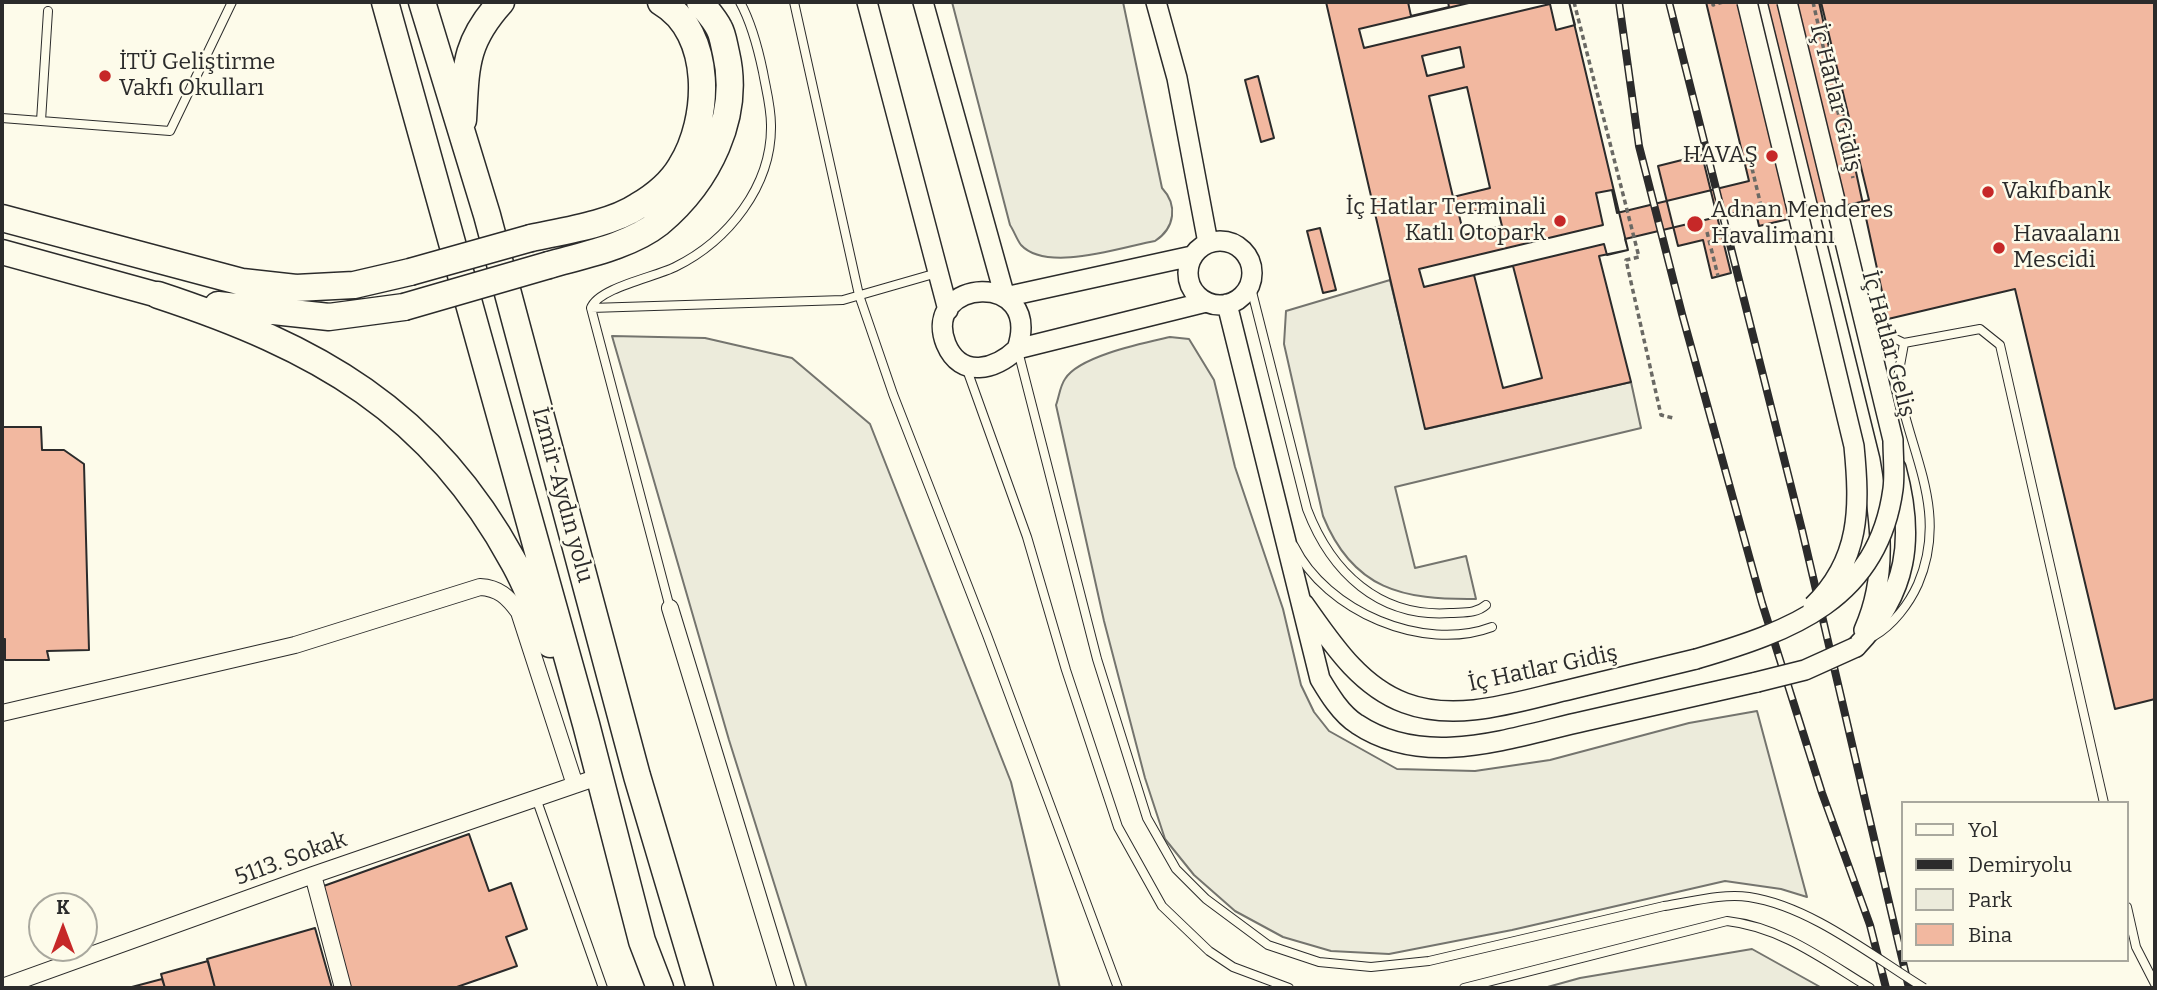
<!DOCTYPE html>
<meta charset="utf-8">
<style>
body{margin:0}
#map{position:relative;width:2157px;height:990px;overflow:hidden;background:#fdfbea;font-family:Bitter,serif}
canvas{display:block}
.frame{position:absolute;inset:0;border:4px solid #2b2b2b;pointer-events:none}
.legend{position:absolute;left:1901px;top:801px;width:228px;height:161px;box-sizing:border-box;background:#fdfbea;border:2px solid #a9a89e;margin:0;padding:9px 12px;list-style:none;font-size:21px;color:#2b2b2b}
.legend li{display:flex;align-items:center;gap:14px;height:35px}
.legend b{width:35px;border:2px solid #a9a89e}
.north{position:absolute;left:28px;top:892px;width:70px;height:70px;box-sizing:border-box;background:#fdfbea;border:2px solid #a9a89e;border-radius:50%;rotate:0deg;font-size:19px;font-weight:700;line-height:28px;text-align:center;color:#2b2b2b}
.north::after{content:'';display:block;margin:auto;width:24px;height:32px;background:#c62828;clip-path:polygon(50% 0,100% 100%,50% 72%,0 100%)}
</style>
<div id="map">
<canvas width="2157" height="990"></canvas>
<div class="frame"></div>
<ul class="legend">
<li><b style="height:9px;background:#fdfbea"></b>Yol</li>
<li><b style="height:9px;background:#2b2b2b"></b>Demiryolu</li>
<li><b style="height:19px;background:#ecebdb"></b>Park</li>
<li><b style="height:19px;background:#f2b8a0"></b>Bina</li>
</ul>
<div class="north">K</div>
</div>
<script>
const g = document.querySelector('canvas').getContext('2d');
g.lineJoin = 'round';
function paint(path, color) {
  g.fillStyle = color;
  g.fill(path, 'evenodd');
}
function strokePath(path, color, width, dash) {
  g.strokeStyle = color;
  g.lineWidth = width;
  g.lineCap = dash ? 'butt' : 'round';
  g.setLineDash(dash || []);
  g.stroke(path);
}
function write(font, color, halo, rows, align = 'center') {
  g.font = font + ' Bitter,serif';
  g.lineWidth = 5;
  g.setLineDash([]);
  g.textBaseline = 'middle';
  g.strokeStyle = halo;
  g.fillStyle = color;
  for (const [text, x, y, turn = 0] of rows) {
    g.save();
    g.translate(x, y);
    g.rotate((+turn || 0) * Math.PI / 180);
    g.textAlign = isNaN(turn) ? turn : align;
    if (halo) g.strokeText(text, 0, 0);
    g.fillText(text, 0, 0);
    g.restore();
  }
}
const green = new Path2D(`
 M 952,2 L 1123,2 L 1162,188 C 1178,205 1175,228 1155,241 C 1122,247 1047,273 1021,245 C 1017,240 1014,231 1010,225 Z
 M 1390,280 L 1426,429 L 1631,382 L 1641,428 L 1395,487 L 1415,568 L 1466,556 L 1476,599 C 1403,600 1353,590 1323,516 L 1284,344 L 1286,311 Z
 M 612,336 L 705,338 L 792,358 L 870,424 L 1011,782 L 1060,988 L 807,988 L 729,740 Z
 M 1170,337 L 1189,339 L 1214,380 L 1235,467 L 1283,609 L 1301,685 L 1314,712 L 1329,731 L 1397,769 L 1475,771 L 1550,760 L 1689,723 L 1757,711 L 1807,897 L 1781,889 L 1725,881 L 1512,930 L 1389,954 L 1331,951 L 1283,937 L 1235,911 L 1194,875 L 1165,839 L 1145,778 L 1104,621 L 1056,405 C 1059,397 1060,386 1065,379 C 1079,356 1144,343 1170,337 Z
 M 1752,949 L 1822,988 L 1544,988 L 1580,978 Z`);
const building = new Path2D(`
 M 1326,2 L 1408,2 L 1411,16 L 1449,7 L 1448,2 L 1569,2 L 1628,250 L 1599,256 L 1631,382 L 1425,429 ZM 1460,47 L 1464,67 L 1427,76 L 1422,56 ZM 1467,87 L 1490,188 L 1453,197 L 1429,96 ZM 1497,206 L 1502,226 L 1464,235 L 1459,215 ZM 1513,266 L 1542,378 L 1503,388 L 1474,275 Z
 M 1473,2 L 1569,2 L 1575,25 L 1556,30 L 1550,4 L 1364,48 L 1359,29 Z
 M 1706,2 L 1821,2 L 1869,200 L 1759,226 L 1755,208 L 1625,239 L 1628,250 L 1607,255 L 1604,244 L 1424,287 L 1419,269 L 1603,225 L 1596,193 L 1612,190 L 1617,213 L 1749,181 Z
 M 1819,2 L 2155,2 L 2155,699 L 2115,709 L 2015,289 L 1888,319 Z
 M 1258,76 L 1274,138 L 1261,142 L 1245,80 Z
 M 1702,155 L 1731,273 L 1712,278 L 1703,240 L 1678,246 L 1658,166 Z
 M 1320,228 L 1336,290 L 1323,293 L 1307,231 Z
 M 2,427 L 41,427 L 42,450 L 64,450 L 84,464 L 89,650 L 47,651 L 49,660 L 5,660 L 5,639 L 2,639 Z
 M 469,834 L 489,891 L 511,883 L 527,929 L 506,937 L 517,966 L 454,988 L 350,988 L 318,888 Z
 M 315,928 L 332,988 L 215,988 L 207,959 Z
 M 208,961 L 215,988 L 165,988 L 161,974 Z
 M 162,979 L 165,988 L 128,988 Z`);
const path = new Path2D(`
 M 1574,2 L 1639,257 L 1626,260 L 1661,415 L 1673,418
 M 1713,2 L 1713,5 L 1723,2
 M 1813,2 L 1853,178
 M 1758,158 L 1750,160 L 1762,210 L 1769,208
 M 1707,232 L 1718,276`);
const service = new Path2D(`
 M 794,2 L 859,295 L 893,394 L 987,635 L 1118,988
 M 2,118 L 170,131 L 232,2
 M 41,121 L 48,11
 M 1250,284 L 1307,509 C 1331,572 1379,618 1450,613 C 1463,612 1476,614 1486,605
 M 591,308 L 843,300 L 937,273
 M 1868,326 L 1904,343 C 1902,358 1896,377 1899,391 C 1913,459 1948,514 1918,584 C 1909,604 1893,625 1874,636
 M 1904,343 L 1980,329 L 2000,345 L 2104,803
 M 1018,351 L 1097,659 L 1147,818 L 1176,869 L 1206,899 L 1268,945 L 1319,962 L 1371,967 L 1429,961 L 1664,906
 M 966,367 L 1027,537 L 1066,670 L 1118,827 L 1162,906 L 1209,951 L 1233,967 L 1289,988
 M 1294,546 C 1326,611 1423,653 1492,627
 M 670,608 L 591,308 C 598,288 655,277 675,267 C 728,241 772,186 771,125 C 771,107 766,89 763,72 C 758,48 752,24 740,2
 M 536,798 L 603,988
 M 2127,907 L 2136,947 L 2155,984
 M 1464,988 L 1727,921 C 1781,927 1824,960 1870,988`);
const minor = new Path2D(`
 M 670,608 L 786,988
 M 2,713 L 295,645 L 480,587 C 499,588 508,597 519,612 L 575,785
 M 313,875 L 343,988
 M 2,987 L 313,875 L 598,777`);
const tertiary = new Path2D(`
 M 867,2 L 948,310
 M 923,2 L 1005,297
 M 1156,2 L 1177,78 L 1208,243
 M 1757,2 L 1870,460 C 1880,518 1889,574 1864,630
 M1188 273a32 32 0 1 1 64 0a32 32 0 1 1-64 0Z
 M 1005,297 L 1192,256
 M 1227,304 L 1320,679 C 1329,694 1341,714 1357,724 C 1426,770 1512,737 1585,721 C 1643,708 1700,695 1757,682
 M 1017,349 C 1044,269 920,278 946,344 C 961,380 996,369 1017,349 L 1206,302
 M 1304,604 C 1331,642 1359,686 1405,703 C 1458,723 1519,701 1572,689 C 1613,679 1655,669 1696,659
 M 1856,647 C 1908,593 1915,538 1896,468`);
const primary = new Path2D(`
 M 2,252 L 158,295`);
const trunk = new Path2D(`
 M 385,2 L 586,724 L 642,941 L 660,988
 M 422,2 L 487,215 L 637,776 L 700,988
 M 463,120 C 466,67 464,43 501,2
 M 2,218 L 242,282 L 296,288 L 354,285 L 410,272
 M 531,238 C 563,231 611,224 638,206 C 655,196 671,183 681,166 C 710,120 714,33 661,2
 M 549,265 C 584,255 630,246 659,223 C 708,182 741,117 726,53 C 724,45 723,35 719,28 C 714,18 706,10 700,2
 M 158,295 C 316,347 431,410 513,561 C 528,587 538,616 550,644
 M 218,305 L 329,317 L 404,307`);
const rail = new Path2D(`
 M 1619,2 L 1639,146 L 1682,314 L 1762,603 L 1822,793 L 1870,925 L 1886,988
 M 1669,2 L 1802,530 L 1909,988`);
const serviceBridge = new Path2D(`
 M 1664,906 C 1691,902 1722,893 1749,897 C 1810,906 1872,956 1924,988`);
const tertiaryBridge = new Path2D(`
 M 1747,2 L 1854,446 C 1860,507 1861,560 1813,606
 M 1696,659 C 1791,631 1878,600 1893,489 C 1895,473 1893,456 1893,440 L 1787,2
 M 1757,682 L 1805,670 L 1856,647`);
const trunkBridge = new Path2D(`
 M 410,272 L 531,238
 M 404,307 L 549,265`);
const markers = [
 [105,76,7,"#c62828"],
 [1772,156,7,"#c62828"],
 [1988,192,7,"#c62828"],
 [1560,221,7,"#c62828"],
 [1695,224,9,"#c62828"],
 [1999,248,7,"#c62828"]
];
const poiNames = [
 ["İTÜ Geliştirme",119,63],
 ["Vakfı Okulları",119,89],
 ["HAVAŞ",1758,156,"right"],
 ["Vakıfbank",2002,192],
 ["İç Hatlar Terminali",1546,208,"right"],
 ["Katlı Otopark",1546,234,"right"],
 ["Adnan Menderes",1711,211],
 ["Havalimanı",1711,237],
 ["Havaalanı",2013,235],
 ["Mescidi",2013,261]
];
const streetNames = [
 ["İç Hatlar Gidiş",1835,98,76],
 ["İç Hatlar Geliş",1888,344,75],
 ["İzmir-Aydın yolu",562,495,75],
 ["İç Hatlar Gidiş",1543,669,-12],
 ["5113. Sokak",291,859,-20]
];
paint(green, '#ecebdb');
strokePath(green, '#74746e', 2);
paint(building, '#f2b8a0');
strokePath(building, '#2b2b2b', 2);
strokePath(service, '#2b2b2b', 10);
strokePath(minor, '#2b2b2b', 18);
strokePath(tertiary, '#2b2b2b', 22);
strokePath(primary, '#2b2b2b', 27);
strokePath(trunk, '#2b2b2b', 29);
strokePath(path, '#6a6964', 3.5, [5, 3.5]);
strokePath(service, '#fdfbea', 8);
strokePath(minor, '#fdfbea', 16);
strokePath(tertiary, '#fdfbea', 19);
strokePath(primary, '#fdfbea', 24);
strokePath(trunk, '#fdfbea', 26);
strokePath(rail, '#2b2b2b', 8);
strokePath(rail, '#fdfbea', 5, [16]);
strokePath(serviceBridge, '#2b2b2b', 10, []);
strokePath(tertiaryBridge, '#2b2b2b', 22, []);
strokePath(trunkBridge, '#2b2b2b', 29, []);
strokePath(serviceBridge, '#fdfbea', 8);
strokePath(tertiaryBridge, '#fdfbea', 19);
strokePath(trunkBridge, '#fdfbea', 26);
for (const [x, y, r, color] of markers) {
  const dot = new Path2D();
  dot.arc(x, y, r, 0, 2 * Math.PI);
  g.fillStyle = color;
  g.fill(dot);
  strokePath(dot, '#fdfbea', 2.5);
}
write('23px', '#2b2b2b', '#fdfbea', poiNames, 'left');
write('23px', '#2b2b2b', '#fdfbea', streetNames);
</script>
